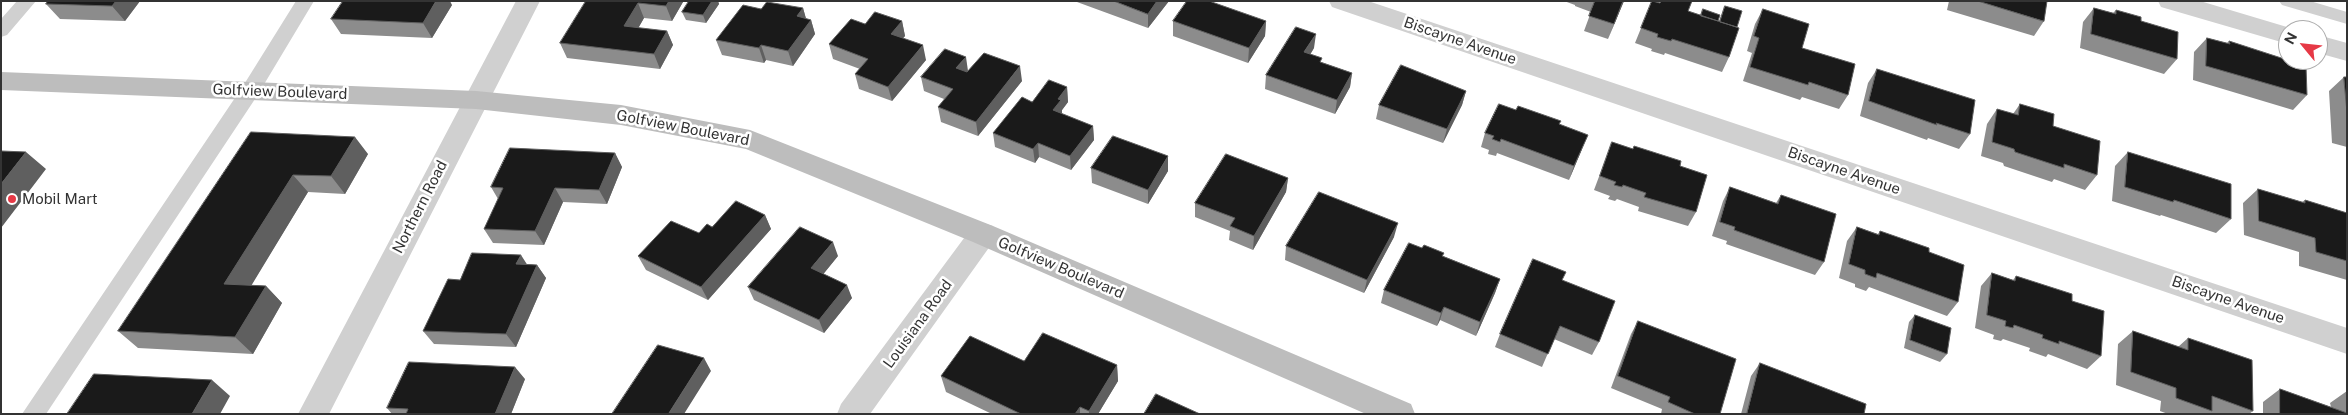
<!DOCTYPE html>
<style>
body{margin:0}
#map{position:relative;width:2348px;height:415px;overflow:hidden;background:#fff;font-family:"Public Sans",sans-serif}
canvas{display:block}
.frame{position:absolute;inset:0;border:2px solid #333;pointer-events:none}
.north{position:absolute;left:2278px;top:20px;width:50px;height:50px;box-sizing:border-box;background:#fff;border:1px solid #adadad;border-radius:50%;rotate:298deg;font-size:14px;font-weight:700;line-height:20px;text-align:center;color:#333}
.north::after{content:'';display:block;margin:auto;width:18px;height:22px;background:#e63946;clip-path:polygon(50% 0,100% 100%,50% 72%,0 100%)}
</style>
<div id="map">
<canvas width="2348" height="415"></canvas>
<div class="frame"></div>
<div class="north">N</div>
</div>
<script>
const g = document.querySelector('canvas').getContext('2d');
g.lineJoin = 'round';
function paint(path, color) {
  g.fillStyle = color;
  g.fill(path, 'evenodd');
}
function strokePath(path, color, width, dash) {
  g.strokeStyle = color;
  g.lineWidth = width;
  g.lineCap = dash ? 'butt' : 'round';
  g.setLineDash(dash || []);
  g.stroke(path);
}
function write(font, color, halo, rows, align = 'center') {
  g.font = font + ' "Public Sans",sans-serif';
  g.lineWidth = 5;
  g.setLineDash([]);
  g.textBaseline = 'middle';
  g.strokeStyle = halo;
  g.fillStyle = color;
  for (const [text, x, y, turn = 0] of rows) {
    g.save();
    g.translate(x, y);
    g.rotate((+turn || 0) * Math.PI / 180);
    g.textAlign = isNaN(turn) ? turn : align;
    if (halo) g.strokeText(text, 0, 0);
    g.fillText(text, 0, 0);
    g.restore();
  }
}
const lane = new Path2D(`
 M 17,1 L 36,1 L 7,35 L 1,37 L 1,19 Z
 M 296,1 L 314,1 L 257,96 L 46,414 L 22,414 L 243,86 Z
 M 2279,1 L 2310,1 L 2347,12 L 2347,24 L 2282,5 Z`);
const street = new Path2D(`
 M 516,1 L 540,1 L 329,414 L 298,414 Z
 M 1329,1 L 1368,1 L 2347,328 L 2347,354 L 1332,7 Z
 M 2158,1 L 2200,1 L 2297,30 L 2288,30 L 2288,44 L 2161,7 Z
 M 2318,35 L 2347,43 L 2347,61 L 2318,53 Z
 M 983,223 L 993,226 L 997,234 L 993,242 L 870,414 L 837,414 L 841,404 L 973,226 Z`);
const secondary = new Path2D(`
 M 1,72 L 476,91 L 621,105 L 750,130 L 993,226 L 1411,404 L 1415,414 L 1366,414 L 973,242 L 746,149 L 621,125 L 476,109 L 1,90 Z`);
const wall = new Path2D(`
 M 48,1 L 140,1 L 125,21 L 60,19 L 46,4 Z
 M 586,1 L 682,1 L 683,2 L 672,21 L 644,18 L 638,28 L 667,31 L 673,45 L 660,69 L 567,58 L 560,43 Z
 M 689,1 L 718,1 L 719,4 L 706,23 L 686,20 L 682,12 Z
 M 1077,1 L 1169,1 L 1148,28 L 1077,2 Z
 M 1564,1 L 1624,1 L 1608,39 L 1584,31 L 1591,12 L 1575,6 L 1575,5 Z
 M 1652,1 L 1700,15 L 1703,9 L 1719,21 L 1725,6 L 1729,57 L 1722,72 L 1665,53 L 1664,55 L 1651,51 L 1652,49 L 1635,43 Z
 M 1949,1 L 2047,1 L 2044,21 L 2034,36 L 1947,10 Z
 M 452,5 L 432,38 L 341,34 L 331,19 Z
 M 803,8 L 806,19 L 811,20 L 815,34 L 793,66 L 766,60 L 764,63 L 722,55 L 716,40 L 761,9 Z
 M 2094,8 L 2113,13 L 2116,10 L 2141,21 L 2177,59 L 2164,74 L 2080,48 L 2083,22 Z
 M 1763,9 L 1802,48 L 1848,95 L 1839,109 L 1802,97 L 1800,100 L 1743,81 L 1752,53 L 1747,51 L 1755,24 Z
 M 902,21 L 905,36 L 903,38 L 926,60 L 892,101 L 859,89 L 855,74 L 860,69 L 833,59 L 829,44 L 865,24 Z
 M 1173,21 L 1266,21 L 1265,36 L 1248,63 L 1173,36 Z
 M 2207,38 L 2227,43 L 2229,41 L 2307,95 L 2293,110 L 2193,80 L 2194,52 Z
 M 1314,48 L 1310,54 L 1321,62 L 1352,73 L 1350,87 L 1335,114 L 1265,89 L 1266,75 Z
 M 1877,69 L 1970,134 L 1959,149 L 1928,138 L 1927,140 L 1860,116 L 1868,83 Z
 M 968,71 L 1022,81 L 978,136 L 941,122 L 938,107 L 944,99 L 924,91 L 921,77 Z
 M 2344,77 L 2347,77 L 2347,147 L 2332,143 L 2329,91 Z
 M 1067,87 L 1068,102 L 1062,110 L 1062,114 L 1093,126 L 1094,140 L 1071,170 L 1039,157 L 1035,163 L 995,147 L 993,133 L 1032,102 Z
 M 1466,91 L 1462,105 L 1443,143 L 1376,119 L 1379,105 Z
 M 2020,104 L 2053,126 L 2097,175 L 2085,190 L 2054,179 L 2052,182 L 2004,166 L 2003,163 L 1981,156 L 1987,124 L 1997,109 L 2013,114 Z
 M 1559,125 L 1582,149 L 1569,180 L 1497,153 L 1496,156 L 1488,154 L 1489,150 L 1481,147 L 1485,133 Z
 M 251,132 L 368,154 L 345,194 L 308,192 L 251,285 L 266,286 L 282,303 L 253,354 L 138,348 L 118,331 Z
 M 1612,142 L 1680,166 L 1696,212 L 1688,226 L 1638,211 L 1639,207 L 1617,199 L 1615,201 L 1608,199 L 1610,196 L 1594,190 Z
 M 2128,152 L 2231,219 L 2216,233 L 2161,215 L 2160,216 L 2112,201 L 2115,166 Z
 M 615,153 L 622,167 L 607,204 L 563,202 L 544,245 L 493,243 L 484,229 L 498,199 L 491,187 Z
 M 1091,168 L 1168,171 L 1148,204 L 1092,183 Z
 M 1288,178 L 1286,192 L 1253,250 L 1229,240 L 1230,231 L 1195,217 L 1195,203 Z
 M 1730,187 L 1776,203 L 1781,195 L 1824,262 L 1815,275 L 1726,244 L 1727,241 L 1712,236 L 1723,201 Z
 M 2258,189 L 2302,202 L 2305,200 L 2347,213 L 2347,280 L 2299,266 L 2299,252 L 2244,235 L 2243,203 Z
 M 765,215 L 771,229 L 708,300 L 646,270 L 638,256 L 699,233 L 712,227 Z
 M 1857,227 L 1878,234 L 1880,231 L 1929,252 L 1958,302 L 1947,316 L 1869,287 L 1866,291 L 1855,287 L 1855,284 L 1839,278 L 1847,241 Z
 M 1394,237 L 1364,293 L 1285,260 L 1286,246 Z
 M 1422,248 L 1444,253 L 1443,256 L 1500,279 L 1495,293 L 1476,336 L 1440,320 L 1437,326 L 1381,303 L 1384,290 Z
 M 838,256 L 823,274 L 852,298 L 824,333 L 754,300 L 748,287 Z
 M 527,264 L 537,265 L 546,278 L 516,347 L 434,344 L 423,331 L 460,280 Z
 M 1992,273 L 2013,280 L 2016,276 L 2072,301 L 2101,356 L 2087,369 L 2048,354 L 2046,357 L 2029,351 L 2030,348 L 2003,339 L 2001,341 L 1993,339 L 1994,335 L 1975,328 L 1981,286 Z
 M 1562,280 L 1599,342 L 1592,355 L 1554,339 L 1542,367 L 1495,347 L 1500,334 Z
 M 1915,315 L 1947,354 L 1940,362 L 1904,348 L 1909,322 Z
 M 1638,321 L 1720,414 L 1661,414 L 1662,409 L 1611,388 L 1631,334 Z
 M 2133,331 L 2178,347 L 2188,338 L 2253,411 L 2249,414 L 2168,414 L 2160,411 L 2161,401 L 2116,385 L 2118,344 Z
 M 1024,361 L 1117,365 L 1118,381 L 1098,414 L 992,414 L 946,392 L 941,376 Z
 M 1760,363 L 1864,414 L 1741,414 L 1751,376 Z
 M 525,379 L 511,414 L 392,414 L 387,408 Z
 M 2280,389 L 2331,407 L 2330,403 L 2347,391 L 2347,414 L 2263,414 L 2263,402 Z`);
const shadedWall = new Path2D(`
 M 116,1 L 140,1 L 125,21 L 112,6 Z
 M 436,1 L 450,1 L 452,5 L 432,38 L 423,23 Z
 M 669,1 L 682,1 L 683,2 L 672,21 L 666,6 Z
 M 712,1 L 718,1 L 719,4 L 706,23 L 703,15 Z
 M 1157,1 L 1169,1 L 1148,28 L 1148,14 Z
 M 1623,1 L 1624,1 L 1608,39 L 1614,24 Z
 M 638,3 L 644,18 L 631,41 L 624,26 Z
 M 803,8 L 807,22 L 797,16 Z
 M 811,20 L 815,34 L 793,66 L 788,51 Z
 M 902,21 L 905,36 L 894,48 L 891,34 Z
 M 1266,21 L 1265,36 L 1248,63 L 1249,48 Z
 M 667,31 L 673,45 L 660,69 L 654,54 Z
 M 1316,34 L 1314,48 L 1303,67 L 1304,52 Z
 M 761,45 L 766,60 L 764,63 L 759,48 Z
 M 923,45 L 926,60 L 892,101 L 888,87 Z
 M 966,57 L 968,71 L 959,83 L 956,68 Z
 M 1020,66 L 1022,81 L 978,136 L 976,122 Z
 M 1352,73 L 1350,87 L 1335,114 L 1337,100 Z
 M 1067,87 L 1068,102 L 1062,110 L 1062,114 L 1053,110 L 1058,99 Z
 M 1466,91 L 1462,105 L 1443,143 L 1447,129 Z
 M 1093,126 L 1094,140 L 1071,170 L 1070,156 Z
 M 1588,135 L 1582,149 L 1569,180 L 1574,166 Z
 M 355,137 L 368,154 L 345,194 L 331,176 Z
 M 1038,143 L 1039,157 L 1035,163 L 1033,149 Z
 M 26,152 L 46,169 L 1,228 L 1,184 Z
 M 615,153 L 622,167 L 607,204 L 599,190 Z
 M 1168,156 L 1168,171 L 1148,204 L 1148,190 Z
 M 293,175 L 308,192 L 242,301 L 224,284 Z
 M 1288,178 L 1286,192 L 1253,250 L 1254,236 Z
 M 555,188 L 563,202 L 544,245 L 535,231 Z
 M 765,215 L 771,229 L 708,300 L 701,287 Z
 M 1398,223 L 1394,237 L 1364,293 L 1367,280 Z
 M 833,242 L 838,256 L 817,282 L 811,268 Z
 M 521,255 L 530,269 L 516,264 Z
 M 537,265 L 546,278 L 516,347 L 506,334 Z
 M 1500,279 L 1495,293 L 1476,336 L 1480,322 Z
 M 847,285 L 852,298 L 824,333 L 819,320 Z
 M 266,286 L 282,303 L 253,354 L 235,337 Z
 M 1444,307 L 1440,320 L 1437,326 L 1441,313 Z
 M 704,358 L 711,371 L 684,414 L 670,414 L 669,413 Z
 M 1117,365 L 1118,381 L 1098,414 L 1089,414 L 1089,411 Z
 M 515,367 L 525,379 L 511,414 L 495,414 Z
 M 212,380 L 230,396 L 220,414 L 192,414 Z
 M 1080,407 L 1080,414 L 1075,414 Z`);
const building = new Path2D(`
 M 48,1 L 116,1 L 112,6 L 46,4 Z
 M 343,1 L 436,1 L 423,23 L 331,19 Z
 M 586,1 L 669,1 L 666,6 L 638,3 L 624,26 L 667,31 L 654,54 L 560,43 Z
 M 689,1 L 712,1 L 703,15 L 682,12 Z
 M 1114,1 L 1157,1 L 1148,14 Z
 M 1187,1 L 1209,1 L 1266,21 L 1249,48 L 1173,21 Z
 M 1595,1 L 1623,1 L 1614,24 L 1589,16 Z
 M 1652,1 L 1660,3 L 1661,1 L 1692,1 L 1688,11 L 1739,28 L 1729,57 L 1672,39 L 1671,41 L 1657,37 L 1658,34 L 1641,28 Z
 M 1978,1 L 2047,1 L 2044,21 Z
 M 767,2 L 803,8 L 797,16 L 811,20 L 788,51 L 761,45 L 759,48 L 716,40 L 743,5 L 761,9 Z
 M 1725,6 L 1742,11 L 1737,27 L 1720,22 Z
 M 2094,8 L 2116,14 L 2116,10 L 2141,17 L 2141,21 L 2178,32 L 2177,59 L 2091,34 Z
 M 1703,9 L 1720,15 L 1718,21 L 1701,16 Z
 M 1763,9 L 1809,24 L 1802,48 L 1855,64 L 1848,95 L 1809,82 L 1808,85 L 1750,67 L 1759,38 L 1754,36 Z
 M 875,12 L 902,21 L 891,34 L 923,45 L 888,87 L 855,74 L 868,59 L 829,44 L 851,19 L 865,24 Z
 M 1296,27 L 1316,34 L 1304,52 L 1322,58 L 1320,62 L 1352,73 L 1337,100 L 1266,75 Z
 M 2207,38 L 2230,44 L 2229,41 L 2306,66 L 2307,95 L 2206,66 Z
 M 945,49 L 966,57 L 956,68 L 967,72 L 984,53 L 1020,66 L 976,122 L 938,107 L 953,89 L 921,77 Z
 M 1401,65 L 1466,91 L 1447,129 L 1379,105 Z
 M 1877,69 L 1975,100 L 1970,134 L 1936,123 L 1937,125 L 1869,101 Z
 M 2344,77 L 2347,77 L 2347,112 Z
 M 1049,80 L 1067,87 L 1058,99 L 1061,100 L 1053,110 L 1093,126 L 1070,156 L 1038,143 L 1033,149 L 993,133 L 1022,97 L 1032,102 Z
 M 1499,104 L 1516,110 L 1518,106 L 1561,121 L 1559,124 L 1588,135 L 1574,166 L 1501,139 L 1500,142 L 1492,139 L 1494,136 L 1485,133 Z
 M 2020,104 L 2054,114 L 2053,126 L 2100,141 L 2097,175 L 2064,164 L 2064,168 L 2015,152 L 2014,149 L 1992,142 L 1997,109 L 2018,115 Z
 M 251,132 L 355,137 L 331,176 L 293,175 L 224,284 L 266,286 L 235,337 L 118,331 Z
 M 1113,136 L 1168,156 L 1148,190 L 1091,168 Z
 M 1612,142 L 1633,149 L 1634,146 L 1681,161 L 1680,166 L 1707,175 L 1696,212 L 1644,197 L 1646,193 L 1623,185 L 1622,187 L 1614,185 L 1616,182 L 1600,176 Z
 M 510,148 L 615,153 L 599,190 L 555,188 L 535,231 L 484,229 L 503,188 L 491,187 Z
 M 1,151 L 26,152 L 1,184 Z
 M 2128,152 L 2231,184 L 2231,219 L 2174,200 L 2173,202 L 2125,187 Z
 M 1226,154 L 1288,178 L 1254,236 L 1230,226 L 1235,218 L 1195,203 Z
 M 1730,187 L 1778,204 L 1781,195 L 1836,214 L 1824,262 L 1734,230 L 1735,227 L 1720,222 Z
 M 2258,189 L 2305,203 L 2305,200 L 2347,213 L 2347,261 L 2316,252 L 2315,238 L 2259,221 Z
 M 1319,192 L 1398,223 L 1367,280 L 1286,246 Z
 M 736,201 L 765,215 L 701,287 L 638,256 L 671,221 L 699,233 L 707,224 L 712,227 Z
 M 800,227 L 833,242 L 811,268 L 847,285 L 819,320 L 748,287 Z
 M 1857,227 L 1879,235 L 1880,231 L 1929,248 L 1929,252 L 1964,265 L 1958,302 L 1877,273 L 1876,278 L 1865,274 L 1865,270 L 1849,264 Z
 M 1409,243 L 1422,248 L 1424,245 L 1444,253 L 1442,256 L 1500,279 L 1480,322 L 1444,307 L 1441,313 L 1384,290 Z
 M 472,253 L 521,255 L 516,264 L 537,265 L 506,334 L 423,331 L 448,279 L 460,280 Z
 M 1533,259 L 1566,272 L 1562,280 L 1615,301 L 1599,342 L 1560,326 L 1548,354 L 1500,334 Z
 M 1992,273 L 2015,281 L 2016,276 L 2072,294 L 2072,301 L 2104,311 L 2101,356 L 2059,341 L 2059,344 L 2042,338 L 2043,335 L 2014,325 L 2013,328 L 2005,326 L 2006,321 L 1987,315 Z
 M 1915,315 L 1951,328 L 1947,354 L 1910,340 Z
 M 1638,321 L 1736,359 L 1720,414 L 1695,414 L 1668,402 L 1670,397 L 1618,376 Z
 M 2133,331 L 2188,350 L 2188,338 L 2252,360 L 2253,411 L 2212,396 L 2212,411 L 2176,398 L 2176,388 L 2131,372 Z
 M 1043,333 L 1117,365 L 1089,411 L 1080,407 L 1075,414 L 1021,414 L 941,376 L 970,336 L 1024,361 Z
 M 658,345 L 704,358 L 669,413 L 673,414 L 612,414 Z
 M 409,362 L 515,367 L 495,414 L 406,414 L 408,409 L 387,408 Z
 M 1760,363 L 1866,404 L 1864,414 L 1747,414 Z
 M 94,374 L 212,380 L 192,414 L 67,414 Z
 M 2280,389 L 2347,413 L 2347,414 L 2280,414 Z
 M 1156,394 L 1200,414 L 1144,414 Z`);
const markers = [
 [12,199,5,"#e63946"]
];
const streetNames = [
 ["Biscayne Avenue",1460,41,19],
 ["Golfview Boulevard",280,92,2],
 ["Golfview Boulevard",683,128,11],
 ["Biscayne Avenue",1844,171,19],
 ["Northern Road",420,207,-63],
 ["Golfview Boulevard",1061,268,23],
 ["Biscayne Avenue",2228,300,19],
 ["Louisiana Road",918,324,-54]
];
const poiNames = [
 ["Mobil Mart",22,199]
];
paint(lane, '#d0d0d0');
paint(street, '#d0d0d0');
paint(secondary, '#bdbdbd');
paint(wall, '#8c8c8c');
paint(shadedWall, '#5f5f5f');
paint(building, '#1a1a1a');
strokePath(building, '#5f5f5f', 1);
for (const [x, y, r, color] of markers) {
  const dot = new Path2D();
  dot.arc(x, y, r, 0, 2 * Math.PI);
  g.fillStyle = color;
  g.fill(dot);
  strokePath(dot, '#fff', 2);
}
write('15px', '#333', '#fff', streetNames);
write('15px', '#333', '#fff', poiNames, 'left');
</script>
